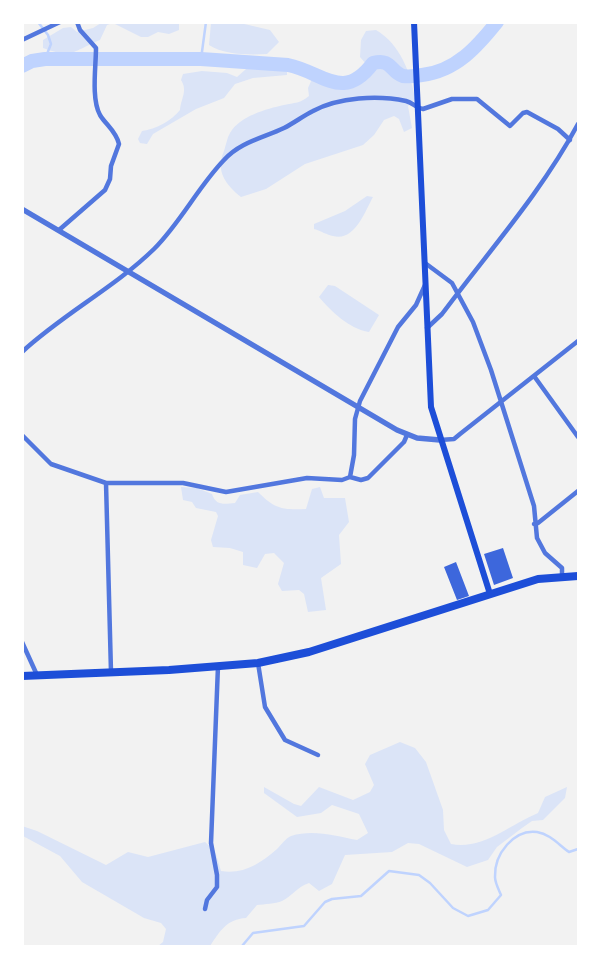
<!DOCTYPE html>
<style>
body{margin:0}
#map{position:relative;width:601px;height:969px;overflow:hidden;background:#f2f2f2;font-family:"IBM Plex Sans",sans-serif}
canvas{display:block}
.frame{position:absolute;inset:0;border:24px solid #fff;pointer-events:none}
</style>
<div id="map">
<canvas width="601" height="969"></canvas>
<div class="frame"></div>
</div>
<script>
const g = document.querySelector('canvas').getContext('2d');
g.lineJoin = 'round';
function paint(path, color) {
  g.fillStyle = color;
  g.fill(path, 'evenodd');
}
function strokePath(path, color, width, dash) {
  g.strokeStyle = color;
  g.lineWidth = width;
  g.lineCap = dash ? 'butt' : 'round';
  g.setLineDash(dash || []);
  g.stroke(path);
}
const green = new Path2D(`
 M 101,23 L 179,23 L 179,30 L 169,34 L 158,32 L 148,37 L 141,37 L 113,23 L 107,25 L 100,40 C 73,51 73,59 43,48 L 43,40 L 63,28 L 71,27 L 77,32 L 93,28 Z
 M 211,23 L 240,23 L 270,30 L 279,42 L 267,54 C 249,55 224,55 209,45 Z
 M 376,30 C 400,44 411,73 415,99 L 408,106 L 412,128 L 404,132 L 399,119 L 394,116 L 384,120 L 374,135 L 363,145 L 305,164 L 266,189 L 241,197 C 226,185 215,171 224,151 C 226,145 227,138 230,133 C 240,116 266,109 284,105 C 294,103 301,103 309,96 L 308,88 L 312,79 C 333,86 351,93 368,75 L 367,65 L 360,57 L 361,40 L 366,31 Z
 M 256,68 L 279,69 L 287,72 L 287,75 L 253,78 L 235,84 L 224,98 L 196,109 L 153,134 L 147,144 L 140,143 L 138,139 L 142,131 C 156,129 171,121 180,110 C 181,98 188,91 181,80 L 183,74 L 202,71 L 227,73 L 237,77 L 246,69 Z
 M 367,196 L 373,197 C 365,211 355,242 333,236 C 327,235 321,231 314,229 L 314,224 L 345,211 Z
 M 328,285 L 335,286 L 379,315 L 369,332 C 349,329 331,311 319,297 Z
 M 181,487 L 197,488 L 212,494 C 216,506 224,504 235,503 L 240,495 L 258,492 C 275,509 282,510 306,509 L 312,489 L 320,487 L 324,498 L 345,498 L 349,522 L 339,535 L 341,564 L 321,578 L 326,610 L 308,612 L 304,594 L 299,590 L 282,591 L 278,584 L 284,563 L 274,553 L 265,554 L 257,568 L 243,565 L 243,552 L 230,548 L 213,547 L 211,540 L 218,516 L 216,512 L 196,508 L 192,502 L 183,500 Z
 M 400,742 L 415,748 L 426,762 L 443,810 L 444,830 L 451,844 C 483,850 509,825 538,813 L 545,797 L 567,787 L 565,798 L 543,820 L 532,821 L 522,828 L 497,847 L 488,860 L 467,867 L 419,844 L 408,843 L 392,852 L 345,855 L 332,884 L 319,891 L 309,883 C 297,887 292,896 282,901 C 275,904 265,904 257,905 L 246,918 C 227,919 220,931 210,946 L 158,946 L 163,942 L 166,929 L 161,923 L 144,918 L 82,882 L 60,856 L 23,836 L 22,826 L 37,831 L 106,865 L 128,852 L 148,857 L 205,842 L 215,851 L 221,871 C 243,875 261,863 277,849 C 281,845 286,838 291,836 C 313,829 336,836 357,840 L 368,833 L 359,814 L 332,805 L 321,813 L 297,817 L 264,793 L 264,787 L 294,804 L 301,806 L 319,787 L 353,800 L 370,792 L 374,785 L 365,764 L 370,755 Z`);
const stream = new Path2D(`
 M 38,22 L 48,35 L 51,44 L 45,59
 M 201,59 L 206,22
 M 242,946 L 253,933 L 304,926 L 325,902 L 332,899 L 361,896 L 389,871 L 419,875 L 430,883 L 453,908 L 468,916 L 488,910 L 501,895 C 499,890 495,883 495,877 C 494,854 514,829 537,832 C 550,834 559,845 569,852 L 578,849`);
const river = new Path2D(`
 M 22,66 L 32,61 L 45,59 L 201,59 L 288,65 C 323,72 343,103 373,63 C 392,58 390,72 403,76 C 409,77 416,76 422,75 C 456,71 477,47 497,22`);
const building = new Path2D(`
 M 503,548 L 513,578 L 494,585 L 484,554 Z
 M 456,562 L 469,596 L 457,600 L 444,567 Z`);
const minor = new Path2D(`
 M 22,40 L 60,22
 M 59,230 L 105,190 L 110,179 L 111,166 L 119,144 C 116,131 106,125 100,115 C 91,99 96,66 96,48 L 80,30 L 77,22
 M 425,263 L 452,283 L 473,322 L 491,370 L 534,506 L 537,538 L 545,553 L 562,568 L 562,577
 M 427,328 L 442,314 C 488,252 541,193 578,124
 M 22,352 C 63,314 114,288 154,249 C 181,222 198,187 224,160 C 240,142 263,138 284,128 C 294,123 303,116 313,111 C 339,97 378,95 406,101 C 413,103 416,108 423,109 L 452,99 L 477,99 L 510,126 L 523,113 L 527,112 L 558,129 L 570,140
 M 534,376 L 578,437
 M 22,435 L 51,464 L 106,483 L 183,483 L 226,492 L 307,478 L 342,480 L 350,477 L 354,455 L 355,419 L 360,401 L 398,327 L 416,305 L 425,285
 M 440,440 L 454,439 L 460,434 L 578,341
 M 350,477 L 361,480 L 368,478 L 404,442 L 407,435
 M 106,483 L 111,672
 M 534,524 L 538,523 L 578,491
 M 22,642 L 37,675
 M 258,663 L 265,707 L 285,740 L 318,755
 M 205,909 L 207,900 L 217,887 L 217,875 L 211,843 L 218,666`);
const tertiary = new Path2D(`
 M 22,209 L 397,430 L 417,438 L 440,440`);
const secondary = new Path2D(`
 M 414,22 L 431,407 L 490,594`);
const trunk = new Path2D(`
 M 22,676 L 169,670 L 258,663 L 309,652 L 538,579 L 578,576`);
paint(green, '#dbe4f7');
strokePath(stream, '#bfd3fe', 2.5);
strokePath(river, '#bfd3fe', 14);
paint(building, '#3d67dc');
strokePath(minor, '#5277de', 4.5);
strokePath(tertiary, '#5277de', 5.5);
strokePath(secondary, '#1d4ed8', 6);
strokePath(trunk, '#1d4ed8', 8);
</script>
